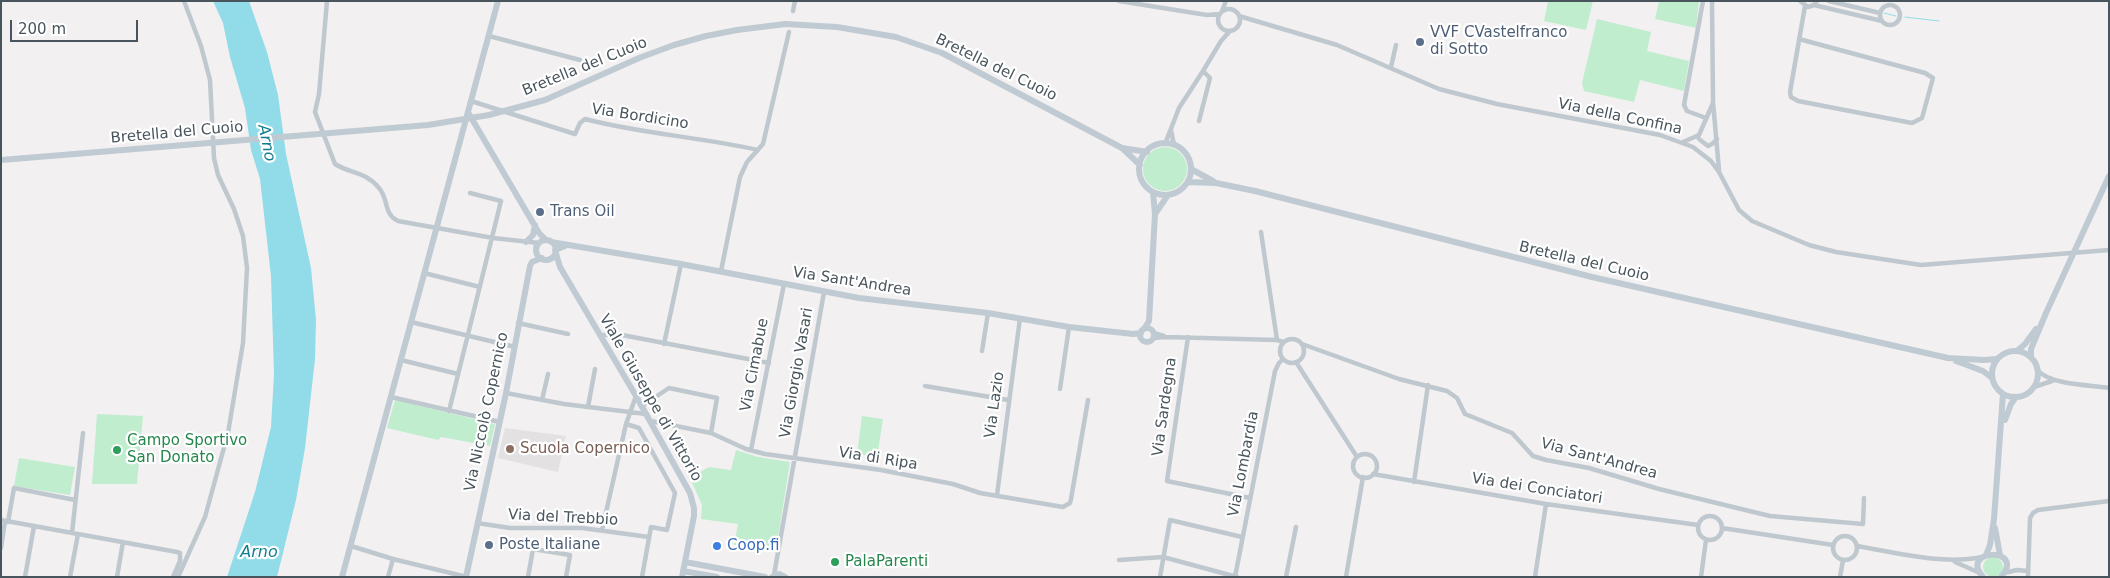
<!DOCTYPE html>
<meta charset="utf-8">
<style>
body{margin:0}
#map{position:relative;width:2110px;height:578px;overflow:hidden;background:#f2f0f0;font-family:"DejaVu Sans",sans-serif}
canvas{display:block}
.frame{position:absolute;inset:0;border:2px solid #49555d;pointer-events:none}
.scale{position:absolute;left:10px;top:20px;width:128px;height:22px;box-sizing:border-box;border:2px solid #49555d;border-top:0;padding-left:6px;font-size:15px;line-height:18px;white-space:nowrap;color:#49555d;-webkit-text-stroke:4px #fff;paint-order:stroke}
</style>
<div id="map">
<canvas width="2110" height="578"></canvas>
<div class="frame"></div>
<div class="scale">200 m</div>
</div>
<script>
const g = document.querySelector('canvas').getContext('2d');
g.lineJoin = 'round';
function paint(path, color) {
  g.fillStyle = color;
  g.fill(path, 'evenodd');
}
function strokePath(path, color, width, dash) {
  g.strokeStyle = color;
  g.lineWidth = width;
  g.lineCap = dash ? 'butt' : 'round';
  g.setLineDash(dash || []);
  g.stroke(path);
}
function write(font, color, halo, rows, align = 'center') {
  g.font = font + ' "DejaVu Sans",sans-serif';
  g.lineWidth = 4.5;
  g.setLineDash([]);
  g.textBaseline = 'middle';
  g.strokeStyle = halo;
  g.fillStyle = color;
  for (const [text, x, y, turn = 0] of rows) {
    g.save();
    g.translate(x, y);
    g.rotate((+turn || 0) * Math.PI / 180);
    g.textAlign = isNaN(turn) ? turn : align;
    if (halo) g.strokeText(text, 0, 0);
    g.fillText(text, 0, 0);
    g.restore();
  }
}
const education = new Path2D(`
 M 505,428 L 566,436 L 558,472 L 498,458 Z`);
const green = new Path2D(`
 M 1548,1 L 1593,1 L 1586,30 L 1544,21 Z
 M 1659,1 L 1699,1 L 1696,28 L 1655,19 Z
 M 1597,19 L 1651,32 L 1647,51 L 1689,61 L 1684,91 L 1640,80 L 1634,102 L 1584,91 L 1582,83 Z
 M1143 169a22 22 0 1 1 44 0a22 22 0 1 1-44 0Z
 M 395,400 L 495,424 L 490,446 L 441,437 L 438,440 L 387,428 Z
 M 97,414 L 143,416 L 137,484 L 92,484 Z
 M 862,416 L 883,419 L 877,457 L 857,454 Z
 M 736,450 L 758,457 L 790,462 L 776,550 L 734,545 L 738,524 L 701,519 L 702,505 L 690,478 L 709,467 L 731,470 Z
 M 19,458 L 75,467 L 70,495 L 14,486 Z
 M1983 567a10 10 0 1 1 20 0a10 10 0 1 1-20 0Z`);
const water = new Path2D(`
 M 213,1 L 249,1 L 267,52 L 278,95 L 286,154 L 311,268 L 316,320 L 315,359 L 305,448 L 296,500 L 277,577 L 227,577 L 255,492 L 271,427 L 274,374 L 271,276 L 260,179 L 251,150 L 245,108 L 230,57 L 223,23 Z`);
const stream = new Path2D(`
 M 1884,13 L 1896,16
 M 1905,17 L 1939,21`);
const street = new Path2D(`
 M 327,1 L 319,94 L 315,112 L 335,164 C 351,174 365,171 379,188 C 389,199 383,214 398,221 L 493,238 L 539,243
 M 1119,1 L 1207,15 L 1220,14
 M 1703,1 L 1684,105 L 1687,111 L 1706,118
 M 1712,1 L 1713,102 L 1719,170
 M 1800,1 L 1808,7 L 1814,5 L 1817,1
 M 1829,1 L 1880,13
 M1880 15a10 10 0 1 1 20 0a10 10 0 1 1-20 0Z
 M 1814,5 L 1882,21
 M1218 20a11 11 0 1 1 22 0a11 11 0 1 1-22 0Z
 M 793,11 L 795,1
 M 1222,11 L 1226,1
 M 1239,16 L 1337,45 L 1439,89 L 1497,104 L 1660,135 L 1693,147 L 1711,161 L 1719,172 L 1739,210 L 1752,221 L 1809,245 L 1836,252 L 1921,265 L 2109,250
 M 489,36 L 580,60
 M 1799,39 L 1925,73 L 1933,78 L 1922,118 L 1912,123 L 1798,101 L 1791,97 L 1790,92 L 1805,6
 M 1391,67 L 1396,45
 M 471,101 L 575,134 L 580,123 L 585,119 C 642,134 701,137 758,150
 M 1199,121 L 1210,78 L 1203,71
 M 1171,130 L 1174,145
 M 1699,139 L 1708,146 L 1712,144 L 1717,139
 M 1683,142 L 1699,135 L 1713,103
 M 1165,144 L 1179,108 L 1203,71 L 1221,41 L 1230,31
 M 1261,232 L 1277,340
 M 721,271 L 740,177 L 747,162 L 763,144 L 789,32
 M 424,273 L 480,287
 M 411,322 L 515,347
 M 518,323 L 568,334
 M 1154,333 L 1164,336
 M 600,335 L 622,335 L 769,363
 M 1188,337 L 1167,481 L 1250,498
 M 1154,338 L 1165,337 L 1277,340 L 1283,342
 M1280 351a12 12 0 1 1 24 0a12 12 0 1 1-24 0Z
 M 664,344 L 681,264
 M 1302,344 L 1399,379 L 1447,391 L 1457,398 L 1465,414 L 1512,433 L 1533,456 L 1546,460 L 1589,468 L 1659,489 L 1770,516 L 1863,524 L 1864,498
 M 982,351 L 988,313
 M 401,360 L 458,374
 M 1296,362 L 1357,457
 M 2037,370 C 2051,385 2089,385 2109,388
 M 925,386 L 1008,400
 M 2034,387 L 2052,381
 M 1060,389 L 1069,327
 M 506,393 L 564,404 L 646,414
 M 391,397 L 500,422
 M 542,400 L 548,374
 M 642,406 L 669,388 L 717,398 L 711,433
 M 588,407 L 595,369
 M 449,411 L 501,201 L 470,193
 M 651,421 L 711,433 L 746,449 L 765,454 L 881,470 L 953,484 L 980,493 L 1063,507 L 1070,503 L 1071,499 L 1088,400
 M 626,424 L 639,428 L 675,493 L 667,530 L 651,527 L 642,577
 M 751,450 L 784,284
 M1353 466a12 12 0 1 1 24 0a12 12 0 1 1-24 0Z
 M 1373,474 L 1546,504 L 1698,525
 M 1414,482 L 1428,385
 M 997,495 L 1020,318
 M1698 528a12 12 0 1 1 24 0a12 12 0 1 1-24 0Z
 M 1,520 L 177,552 L 180,553 L 180,561 L 173,577
 M 8,522 L 14,488 L 75,500
 M 477,523 L 510,528 L 582,528 L 649,537
 M 1722,528 L 1833,545
 M 602,530 L 626,424 L 636,396
 M 72,533 L 83,433
 M1833 548a12 12 0 1 1 24 0a12 12 0 1 1-24 0Z
 M 351,546 L 393,559 L 467,577
 M 1857,546 C 1898,553 1942,565 1982,557
 M 1,548 L 5,521
 M 1119,560 L 1163,557 L 1237,577
 M 1955,562 L 1980,573
 M 2004,573 L 2017,570 L 2028,571
 M 774,575 L 824,292
 M 25,577 L 34,526
 M 70,577 L 78,534
 M 117,577 L 123,542
 M 178,577 L 205,517 L 228,433 L 243,343 L 247,268 L 243,236 L 234,209 L 218,175 L 214,158 L 210,80 L 201,46 L 184,1
 M 388,577 L 393,559
 M 528,577 L 533,549 L 570,555 L 566,577
 M 1160,577 L 1170,520 L 1242,537
 M 1235,577 L 1275,371 L 1279,363 L 1283,359
 M 1286,577 L 1296,527
 M 1346,577 L 1363,477
 M 1535,577 L 1546,504
 M 1701,577 L 1706,540
 M 1840,577 L 1843,560
 M 2028,577 L 2030,518 L 2033,513 L 2038,510 L 2109,501`);
const secondary = new Path2D(`
 M 545,100 L 639,58 L 674,45 L 706,36 L 737,30 L 785,24 L 837,27 L 896,37 L 942,53 L 1122,148 L 1140,165
 M 469,114 L 539,233 L 546,240
 M1139 169a26 26 0 1 1 52 0a26 26 0 1 1-52 0Z
 M 1122,148 L 1147,152
 M 1191,169 L 1213,181
 M 1188,182 L 1216,183 L 1255,191 L 1592,277 L 1948,358 L 1984,360 L 1997,359
 M 1155,214 L 1168,195
 M536 250a10 10 0 1 1 20 0a10 10 0 1 1-20 0Z
 M 526,242 L 533,235 L 535,225
 M 551,242 L 681,264 L 859,298 L 988,313 L 1069,327 L 1133,334 L 1141,333
 M 565,246 L 555,250 L 560,267 L 636,396 L 690,493 L 694,508 L 694,516 L 682,577
 M1140 335a7 7 0 1 1 14 0a7 7 0 1 1-14 0Z
 M 1144,329 L 1149,321 L 1155,214 L 1153,192
 M 2017,351 L 2025,344 L 2036,329
 M1992 374a23 23 0 1 1 46 0a23 23 0 1 1-46 0Z
 M 2031,357 L 2031,349 L 2046,313 L 2109,176
 M 1956,361 L 1983,371 L 1992,378
 M 2005,420 L 2011,404 L 2016,397
 M 1995,528 L 2000,555
 M 1986,555 L 1990,545 L 1994,519 L 2003,394
 M 685,562 L 765,577
 M 683,571 L 717,577
 M 342,577 L 498,1
 M 466,577 L 506,393 L 530,266 L 532,262 L 542,258
 M 772,577 L 779,574 L 785,577
 M 1983,577 C 1958,548 2027,547 2001,577`);
const secondaryBridge = new Path2D(`
 M 1,160 L 428,125 L 489,115 L 545,100`);
const markers = [
 [1420,42,5,"#5c6f8a"],
 [540,212,5,"#5c6f8a"],
 [510,449,5,"#8d6e63"],
 [117,450,5,"#2e9e5b"],
 [489,545,5,"#5c6f8a"],
 [717,546,5,"#3f7fe0"],
 [835,562,5,"#2e9e5b"]
];
const serviceNames = [
 ["VVF CVastelfranco",1430,33],
 ["di Sotto",1430,50],
 ["Trans Oil",550,212],
 ["Poste Italiane",499,545]
];
const streetNames = [
 ["Bretella del Cuoio",585,67,-22],
 ["Bretella del Cuoio",996,68,26],
 ["Via Bordicino",640,117,9],
 ["Via della Confina",1620,117,12],
 ["Bretella del Cuoio",177,133,-5],
 ["Bretella del Cuoio",1584,262,13],
 ["Via Sant'Andrea",852,282,9],
 ["Via Cimabue",755,365,-79],
 ["Via Giorgio Vasari",797,373,-80],
 ["Viale Giuseppe di Vittorio",650,398,60],
 ["Via Lazio",995,405,-82],
 ["Via Sardegna",1165,407,-82],
 ["Via Niccolò Copernico",487,412,-78],
 ["Via di Ripa",878,459,9],
 ["Via Sant'Andrea",1599,459,15],
 ["Via Lombardia",1244,464,-79],
 ["Via dei Conciatori",1537,489,9],
 ["Via del Trebbio",563,518,3]
];
const leisureNames = [
 ["Campo Sportivo",127,441],
 ["San Donato",127,458],
 ["PalaParenti",845,562]
];
const educationNames = [
 ["Scuola Copernico",520,449]
];
const shopNames = [
 ["Coop.fi",727,546]
];
const waterNames = [
 ["Arno",266,143,79],
 ["Arno",259,553]
];
paint(education, '#e3e1e2');
paint(green, '#c1edcf');
paint(water, '#91dce8');
strokePath(stream, '#91dce8', 1);
strokePath(street, '#bfc8ce', 4.5);
strokePath(secondary, '#bfcad3', 6);
strokePath(secondaryBridge, '#bfcad3', 6);
for (const [x, y, r, color] of markers) {
  const dot = new Path2D();
  dot.arc(x, y, r, 0, 2 * Math.PI);
  g.fillStyle = color;
  g.fill(dot);
  strokePath(dot, '#fff', 2);
}
write('15px', '#4e5e75', '#fff', serviceNames, 'left');
write('15px', '#49555d', '#fff', streetNames);
write('15px', '#27864d', '#fff', leisureNames, 'left');
write('15px', '#785e54', '#fff', educationNames, 'left');
write('15px', '#366cbe', '#fff', shopNames, 'left');
write('italic 16px', '#137e8f', '#fff', waterNames);
</script>
